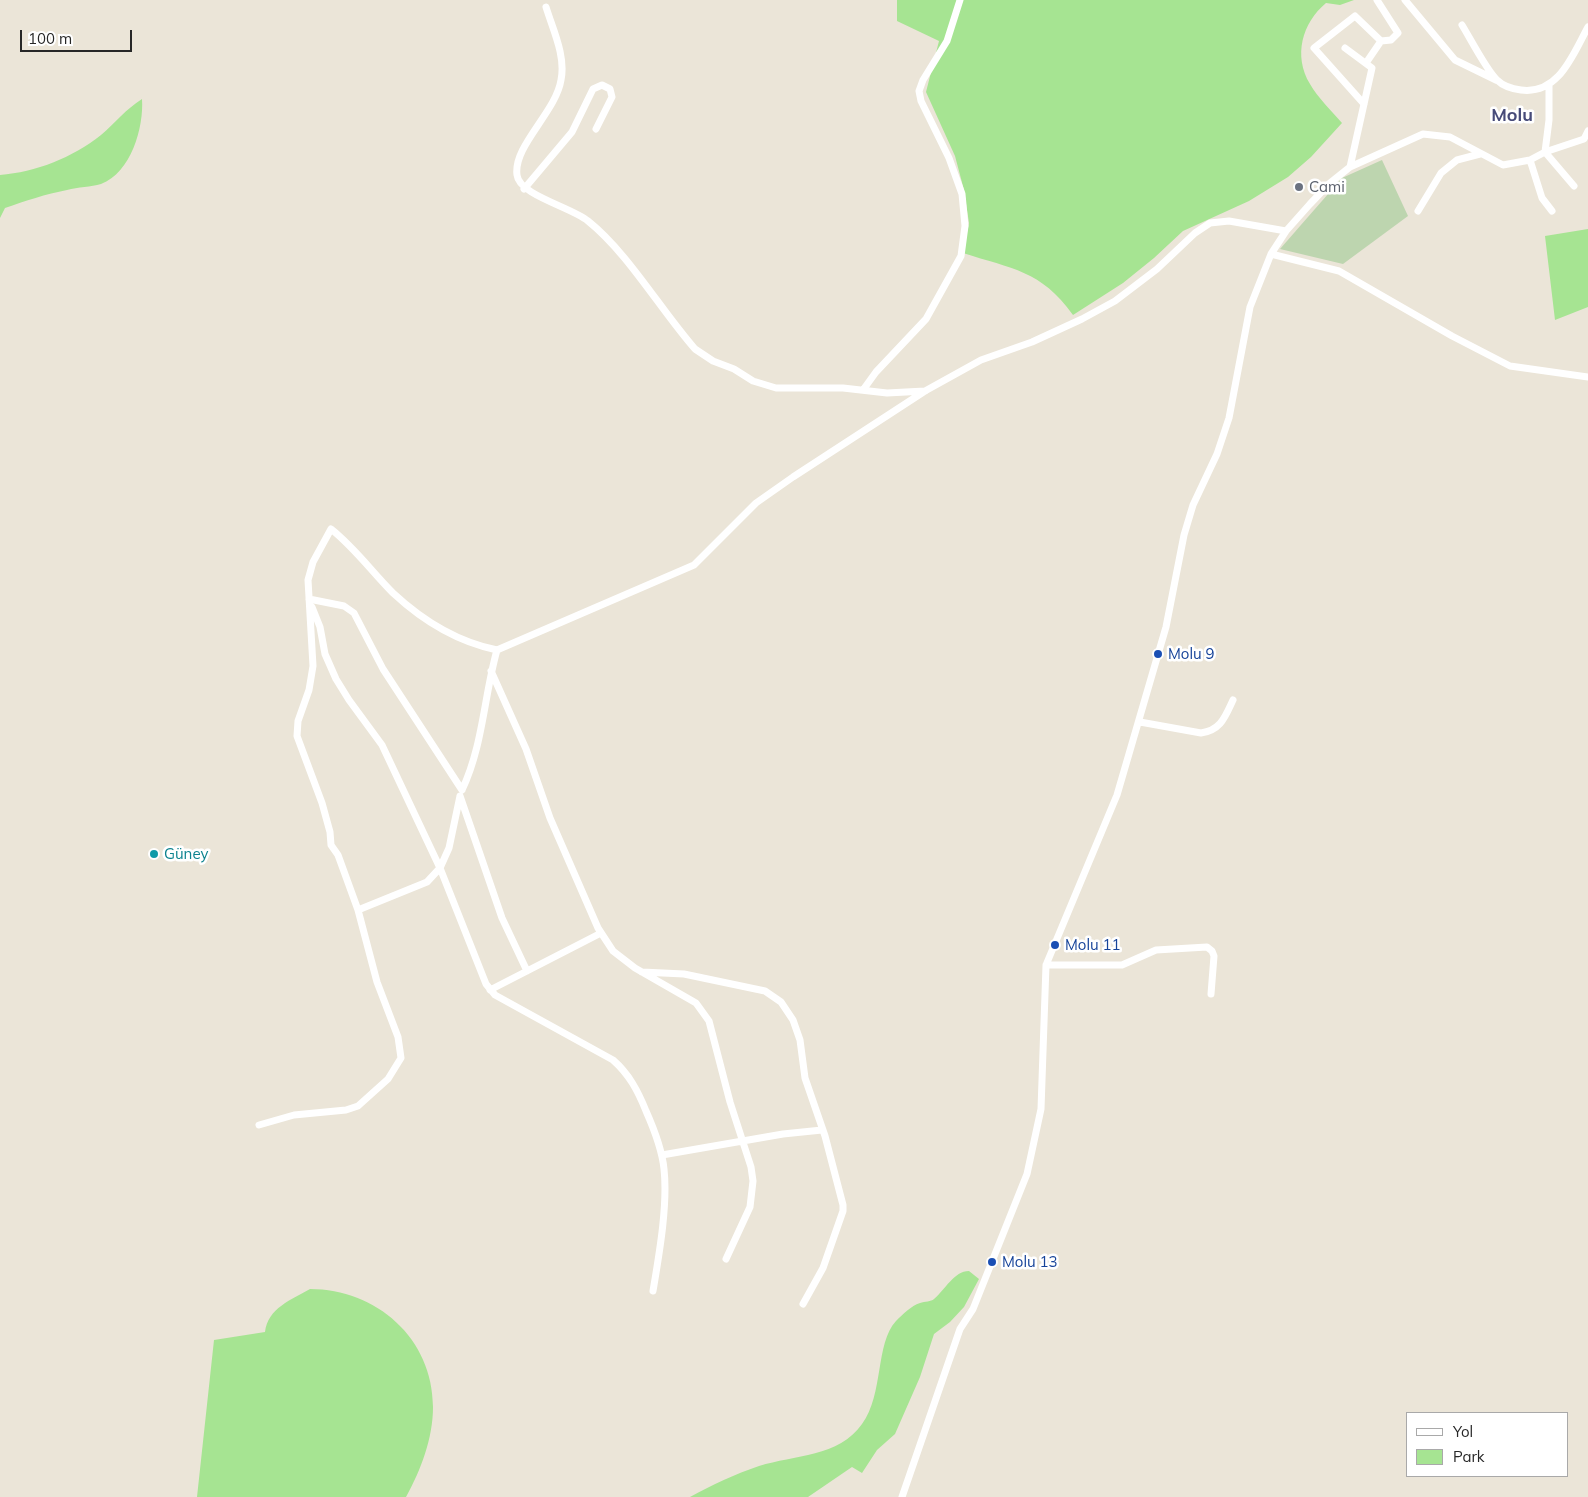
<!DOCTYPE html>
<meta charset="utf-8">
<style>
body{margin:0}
#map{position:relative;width:1588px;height:1497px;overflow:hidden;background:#ebe5d8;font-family:Mulish,sans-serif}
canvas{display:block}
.legend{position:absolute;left:1406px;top:1412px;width:162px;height:65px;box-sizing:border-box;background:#fff;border:1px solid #a9a9a9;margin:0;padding:6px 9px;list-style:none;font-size:15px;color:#272727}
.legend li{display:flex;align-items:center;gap:10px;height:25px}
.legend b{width:25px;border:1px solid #a9a9a9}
.scale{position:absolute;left:20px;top:30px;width:112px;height:22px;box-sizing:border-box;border:2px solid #272727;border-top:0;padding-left:6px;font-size:15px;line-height:18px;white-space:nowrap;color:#272727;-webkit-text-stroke:4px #fff;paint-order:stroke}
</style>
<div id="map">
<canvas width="1588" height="1497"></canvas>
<ul class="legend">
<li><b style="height:6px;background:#fff"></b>Yol</li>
<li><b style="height:14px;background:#a6e492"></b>Park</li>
</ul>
<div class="scale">100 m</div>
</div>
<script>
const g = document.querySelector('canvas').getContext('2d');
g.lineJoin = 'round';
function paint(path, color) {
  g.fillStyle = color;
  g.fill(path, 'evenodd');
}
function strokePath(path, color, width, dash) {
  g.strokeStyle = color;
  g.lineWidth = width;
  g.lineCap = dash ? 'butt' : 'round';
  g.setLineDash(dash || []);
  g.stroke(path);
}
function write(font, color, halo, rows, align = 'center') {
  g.font = font + ' Mulish,sans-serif';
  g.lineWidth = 5;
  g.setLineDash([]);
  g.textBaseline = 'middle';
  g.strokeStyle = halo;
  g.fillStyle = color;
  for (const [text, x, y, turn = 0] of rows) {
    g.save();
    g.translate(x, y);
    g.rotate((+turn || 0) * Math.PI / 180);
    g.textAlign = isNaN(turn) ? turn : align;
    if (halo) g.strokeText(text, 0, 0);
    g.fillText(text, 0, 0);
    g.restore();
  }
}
const green = new Path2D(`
 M 897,0 L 1354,0 L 1340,5 L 1326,3 C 1302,23 1293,56 1310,84 C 1318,98 1331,110 1342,123 L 1311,157 L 1288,177 L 1249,201 L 1183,231 L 1154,258 L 1123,283 L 1073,315 C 1041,270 1012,269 963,253 L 969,223 L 964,190 L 955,156 L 926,92 L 939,41 L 897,21 Z
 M 142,99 C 144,127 131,173 101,184 C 91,187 78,187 67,190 C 46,194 25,201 5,208 L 0,218 L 0,175 C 36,172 72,158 101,135 C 115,123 126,109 142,99 Z
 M 1588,229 L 1588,307 L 1555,320 L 1545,236 Z
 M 969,1271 L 979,1279 L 964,1307 L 950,1322 L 934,1334 L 920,1377 L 895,1434 L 877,1450 L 862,1473 L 852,1467 L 808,1497 L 690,1497 C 712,1485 735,1474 759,1466 C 794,1455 839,1457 862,1424 C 884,1394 875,1344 896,1321 C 903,1314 911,1306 920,1303 C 925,1301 931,1302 934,1299 C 945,1290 954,1271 969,1271 Z
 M 310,1289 C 376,1289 433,1338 433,1407 C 433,1438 421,1470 406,1497 L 197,1497 L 214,1340 L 265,1332 C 268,1308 291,1300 310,1289 Z`);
const cemetery = new Path2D(`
 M 1382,160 L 1408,216 L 1343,264 L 1280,249 L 1342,178 Z`);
const street = new Path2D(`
 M 1405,0 L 1455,60 L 1496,80
 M 546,7 C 553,30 566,56 561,80 C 556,112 513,146 517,175 C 519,195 571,207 588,221 C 628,253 660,309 695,349 L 713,361 L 734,369 L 753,381 L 776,388 L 843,388 L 887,393 L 925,391
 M 1462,25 C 1470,38 1487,71 1497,80 C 1503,86 1513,89 1521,90 C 1559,95 1573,54 1588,27
 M 1345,48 L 1372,68 L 1350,167
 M 1366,63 L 1381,41 L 1391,40 L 1398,33 L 1377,0
 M 1364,104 L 1314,48 L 1355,16 L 1381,41
 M 1530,160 L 1542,198 L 1552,211
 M 1574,186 L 1545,152 L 1584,139 L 1588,131
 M 524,189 L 572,132 L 593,89 L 602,85 L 610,89 L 612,97 L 596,129
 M 1418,211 L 1441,173 L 1457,160 L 1480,154
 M 1271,254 L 1339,271 L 1452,336 L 1510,366 L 1588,377
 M 863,390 L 876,372 L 926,319 L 961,256 L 965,226 L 962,194 L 949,158 L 921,101 L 919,91 L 923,80 L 947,41 L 960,0
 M 309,599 L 344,606 L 354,613 L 383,669 L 462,790
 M 312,607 L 320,627 L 325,654 L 336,679 L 349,700 L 382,745 L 440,868 L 486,984 L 495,995 L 613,1060 C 629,1074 638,1091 646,1111 C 654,1129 662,1149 664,1169 C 668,1205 659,1255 653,1291
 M 491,671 L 526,749 L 550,818 L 598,928 L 613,951 L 635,968 L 696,1003 L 709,1021 L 730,1102 L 751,1167 L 753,1181 L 750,1207 L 726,1259
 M 1140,722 L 1201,733 C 1221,730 1225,717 1233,700
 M 462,790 C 483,746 484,696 497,650
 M 460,796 L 502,918 L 527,971
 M 358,910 L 427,882 L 440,868 L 449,848 L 460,796
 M 1046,965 L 1122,965 L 1156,950 L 1207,947 L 1212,951 L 1214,956 L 1211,994
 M 642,972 L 684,974 L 765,991 L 781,1002 L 793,1020 L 800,1040 L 805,1078 L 825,1136 L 843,1205 L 843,1211 L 823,1268 L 803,1304
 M 490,990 L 601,933
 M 259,1125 L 294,1115 L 346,1110 L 358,1106 L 388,1079 L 401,1058 L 398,1037 L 377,982 L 358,910 L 338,855 L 331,845 L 330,832 L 322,803 L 297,736 L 298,721 L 309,690 L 313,666 L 308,580 L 313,562 L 331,529 C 355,548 372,572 393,593 C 422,620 458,642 497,650 L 694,565 L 756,503 L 793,477 L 925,391 L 981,360 L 1032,342 L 1082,319 L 1115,301 L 1157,269 L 1195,233 L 1210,223 L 1229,221 L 1286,231
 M 662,1155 L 783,1134 L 822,1130
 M 902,1497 L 960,1329 L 973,1309 L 1027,1174 L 1041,1109 L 1046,965 L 1117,795 L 1166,627 L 1184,535 L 1193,505 L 1217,454 L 1229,418 L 1250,307 L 1271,254 L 1286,231 L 1310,204 L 1330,183 L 1350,167 L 1423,134 L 1450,137 L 1503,165 L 1530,160 L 1545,152 L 1549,120 L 1549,86`);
const markers = [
 [1299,187,5,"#6b7280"],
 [1158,654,5,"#1a4fb4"],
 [154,854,5,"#0f9aa8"],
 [1055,945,5,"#1a4fb4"],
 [992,1262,5,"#1a4fb4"]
];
const worshipNames = [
 ["Cami",1309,187]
];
const transitNames = [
 ["Molu 9",1168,654],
 ["Molu 11",1065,945],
 ["Molu 13",1002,1262]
];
const cultureNames = [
 ["Güney",164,854]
];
const quarterNames = [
 ["Molu",1512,116]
];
paint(green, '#a6e492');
paint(cemetery, '#bdd5af');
strokePath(street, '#fff', 7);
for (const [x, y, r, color] of markers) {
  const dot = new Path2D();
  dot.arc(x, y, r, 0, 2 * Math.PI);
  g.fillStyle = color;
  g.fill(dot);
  strokePath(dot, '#fff', 2);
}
write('15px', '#5b616d', '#fff', worshipNames, 'left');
write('15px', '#164399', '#fff', transitNames, 'left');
write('15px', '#0d838f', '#fff', cultureNames, 'left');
write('bold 18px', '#474b79', '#fff', quarterNames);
</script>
